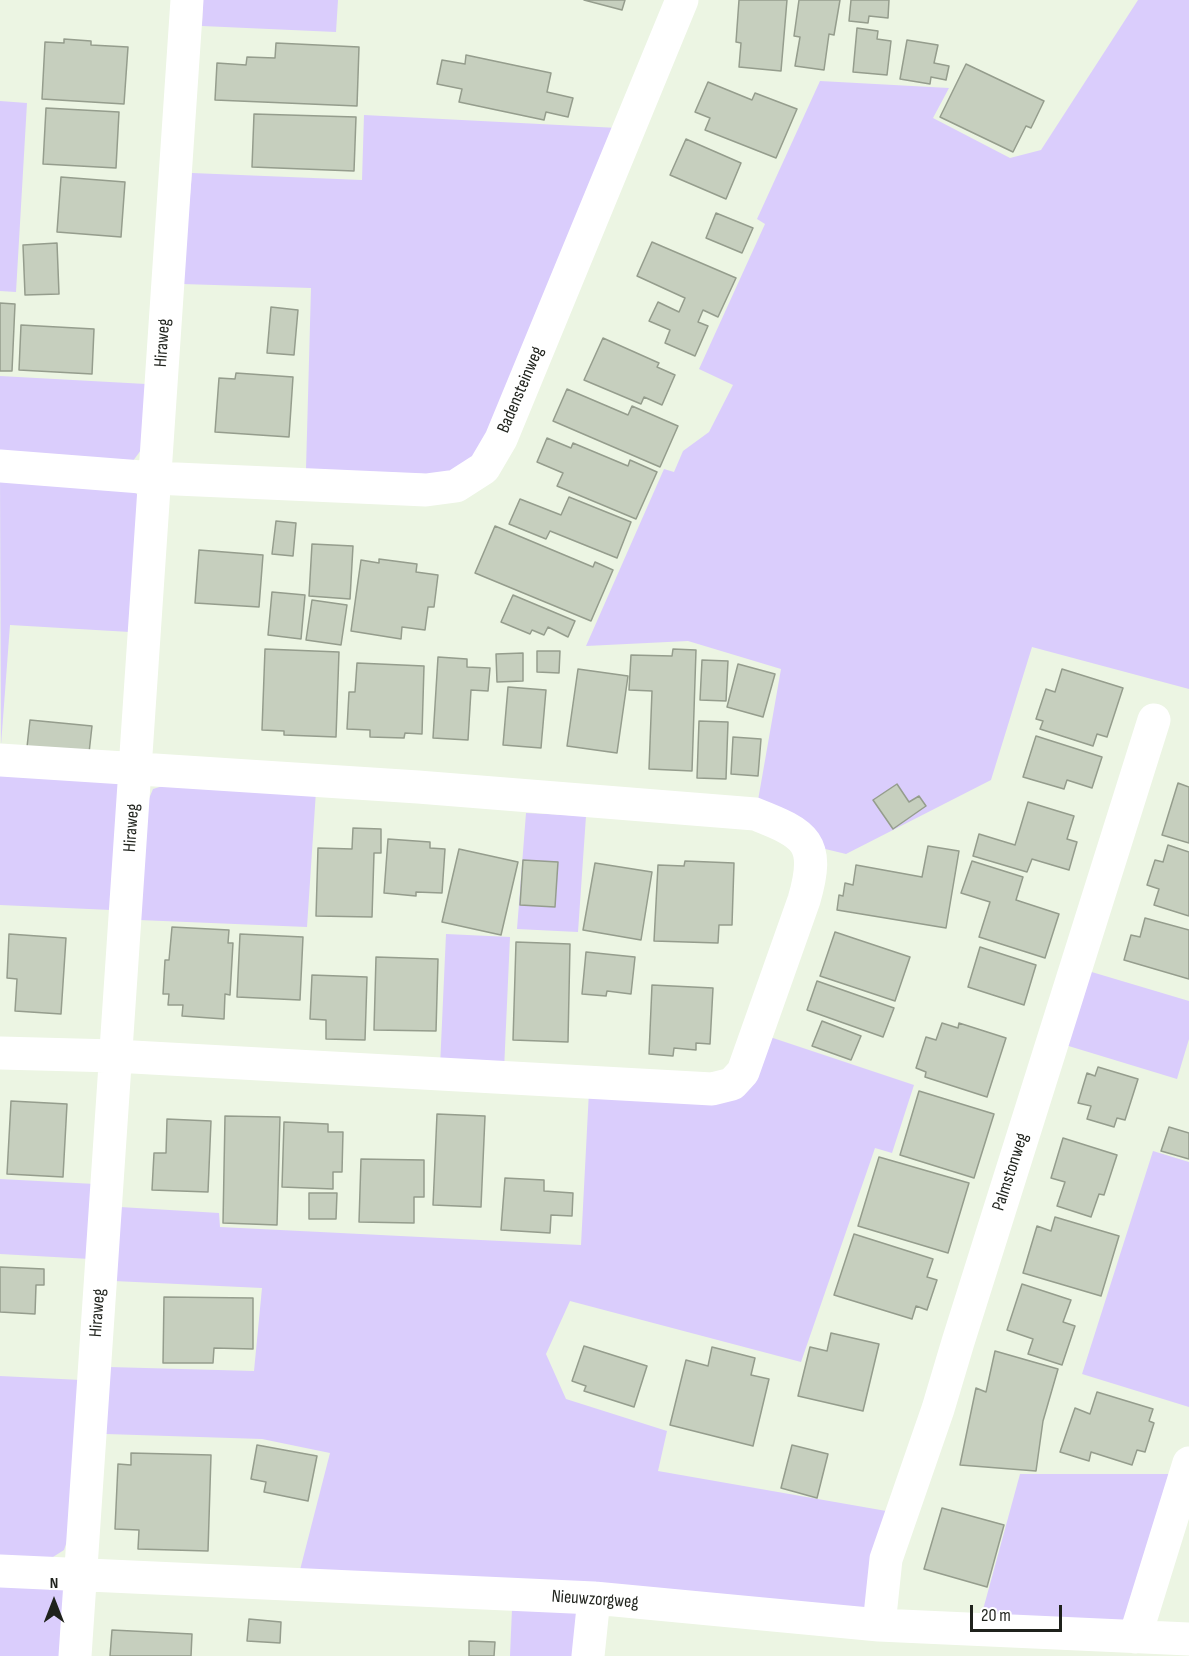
<!DOCTYPE html>
<style>
body{margin:0}
#map{position:relative;width:1189px;height:1656px;overflow:hidden;background:#ecf5e3;font-family:"Sofia Sans Condensed",sans-serif}
canvas{display:block}
.north{position:absolute;left:24px;top:1572px;width:60px;height:60px;-webkit-text-stroke:4px #fff;paint-order:stroke;rotate:0deg;font-size:16px;font-weight:700;line-height:24px;text-align:center;color:#1f221c}
.north::after{content:'';display:block;margin:auto;width:21px;height:27px;background:#1f221c;clip-path:polygon(50% 0,100% 100%,50% 72%,0 100%)}
.scale{position:absolute;left:970px;top:1605px;width:92px;height:27px;box-sizing:border-box;border:3px solid #1f221c;border-top:0;padding-left:8px;font-size:18px;line-height:21px;white-space:nowrap;color:#1f221c;-webkit-text-stroke:4px #fff;paint-order:stroke}
</style>
<div id="map">
<canvas width="1189" height="1656"></canvas>
<div class="north">N</div>
<div class="scale">20 m</div>
</div>
<script>
const g = document.querySelector('canvas').getContext('2d');
g.lineJoin = 'round';
function paint(path, color) {
  g.fillStyle = color;
  g.fill(path, 'evenodd');
}
function strokePath(path, color, width, dash) {
  g.strokeStyle = color;
  g.lineWidth = width;
  g.lineCap = dash ? 'butt' : 'round';
  g.setLineDash(dash || []);
  g.stroke(path);
}
function write(font, color, halo, rows, align = 'center') {
  g.font = font + ' "Sofia Sans Condensed",sans-serif';
  g.lineWidth = 5;
  g.setLineDash([]);
  g.textBaseline = 'middle';
  g.strokeStyle = halo;
  g.fillStyle = color;
  for (const [text, x, y, turn = 0] of rows) {
    g.save();
    g.translate(x, y);
    g.rotate((+turn || 0) * Math.PI / 180);
    g.textAlign = isNaN(turn) ? turn : align;
    if (halo) g.strokeText(text, 0, 0);
    g.fillText(text, 0, 0);
    g.restore();
  }
}
const green = new Path2D(`
 M 203,0 L 338,0 L 336,32 L 202,26 Z
 M 1138,0 L 1189,0 L 1189,689 L 1032,647 L 991,780 L 846,854 L 817,847 L 757,806 L 781,669 L 688,641 L 586,646 L 664,469 L 674,472 L 683,451 L 709,432 L 733,385 L 699,369 L 765,224 L 757,219 L 820,81 L 949,88 L 933,118 L 1010,158 L 1041,150 Z
 M 0,101 L 27,103 L 16,292 L 0,291 Z
 M 364,115 L 618,128 L 479,452 L 451,475 L 306,469 L 311,288 L 182,284 L 192,173 L 362,180 Z
 M 0,376 L 146,384 L 141,450 L 130,465 L 0,459 Z
 M 0,473 L 127,486 L 138,495 L 130,632 L 10,625 L 1,745 Z
 M 0,768 L 116,781 L 121,790 L 111,910 L 0,905 Z
 M 166,785 L 316,791 L 307,927 L 139,920 L 148,801 L 153,789 Z
 M 526,813 L 586,816 L 578,932 L 517,929 Z
 M 446,934 L 510,937 L 504,1070 L 440,1067 Z
 M 1085,970 L 1189,1001 L 1189,1039 L 1177,1079 L 1062,1044 Z
 M 767,1036 L 914,1085 L 892,1153 L 875,1148 L 801,1362 L 570,1301 L 546,1354 L 566,1399 L 667,1431 L 658,1471 L 892,1512 L 874,1593 L 862,1612 L 300,1570 L 330,1453 L 262,1439 L 106,1434 L 109,1367 L 254,1371 L 262,1288 L 114,1281 L 120,1207 L 219,1213 L 220,1227 L 581,1245 L 589,1091 L 713,1101 Z
 M 1153,1151 L 1189,1162 L 1189,1407 L 1082,1374 Z
 M 0,1179 L 95,1184 L 90,1259 L 0,1254 Z
 M 0,1376 L 81,1380 L 69,1535 L 64,1550 L 53,1557 L 0,1560 Z
 M 1020,1474 L 1169,1474 L 1126,1623 L 981,1617 Z
 M 0,1583 L 55,1584 L 65,1592 L 64,1656 L 0,1656 Z
 M 512,1609 L 572,1611 L 585,1616 L 592,1656 L 510,1656 Z`);
const building = new Path2D(`
 M 584,0 L 625,0 L 622,10 Z
 M 739,0 L 787,0 L 781,71 L 739,67 L 741,43 L 736,42 Z
 M 799,0 L 840,0 L 834,35 L 829,34 L 824,70 L 795,66 L 800,37 L 794,36 Z
 M 851,0 L 889,0 L 888,18 L 869,16 L 868,23 L 849,21 Z
 M 857,28 L 878,31 L 877,39 L 891,41 L 887,75 L 853,72 Z
 M 64,39 L 91,41 L 91,45 L 128,47 L 124,104 L 42,99 L 45,42 L 64,43 Z
 M 907,40 L 938,45 L 934,63 L 949,66 L 946,80 L 931,77 L 930,84 L 900,79 Z
 M 276,43 L 359,47 L 357,106 L 215,100 L 217,63 L 246,65 L 247,57 L 275,58 Z
 M 466,55 L 551,73 L 547,92 L 573,98 L 568,117 L 546,112 L 544,120 L 459,102 L 462,89 L 437,84 L 442,60 L 465,64 Z
 M 966,64 L 1044,101 L 1031,128 L 1026,126 L 1013,152 L 940,117 Z
 M 708,82 L 752,100 L 755,93 L 797,109 L 776,158 L 705,130 L 710,118 L 695,112 Z
 M 46,108 L 119,112 L 116,168 L 43,164 Z
 M 254,114 L 356,117 L 354,171 L 252,167 Z
 M 686,139 L 741,163 L 726,199 L 670,175 Z
 M 61,177 L 125,182 L 121,237 L 57,232 Z
 M 716,213 L 753,228 L 742,253 L 706,238 Z
 M 652,242 L 736,278 L 718,317 L 703,310 L 698,322 L 708,326 L 695,356 L 665,343 L 670,330 L 649,321 L 658,302 L 679,312 L 685,298 L 637,276 Z
 M 57,243 L 59,294 L 25,295 L 23,245 Z
 M 0,303 L 15,304 L 12,371 L 0,371 Z
 M 271,307 L 298,310 L 294,355 L 267,353 Z
 M 21,325 L 94,329 L 92,374 L 19,370 Z
 M 603,338 L 659,363 L 657,367 L 675,375 L 662,405 L 644,397 L 641,404 L 584,380 Z
 M 236,373 L 293,377 L 289,437 L 215,432 L 219,378 L 235,379 Z
 M 567,389 L 628,415 L 632,406 L 678,426 L 660,467 L 553,421 Z
 M 547,438 L 571,448 L 573,443 L 628,466 L 630,460 L 657,472 L 636,519 L 557,486 L 563,473 L 537,462 Z
 M 569,497 L 631,522 L 617,558 L 550,531 L 546,539 L 509,524 L 520,499 L 561,515 Z
 M 276,521 L 296,523 L 293,556 L 272,554 Z
 M 495,526 L 593,567 L 595,562 L 613,570 L 591,621 L 475,573 Z
 M 312,544 L 353,546 L 350,599 L 309,596 Z
 M 199,550 L 263,555 L 259,607 L 195,603 Z
 M 379,559 L 417,564 L 416,572 L 438,575 L 434,607 L 428,607 L 425,630 L 402,627 L 401,639 L 351,631 L 361,560 L 379,563 Z
 M 272,592 L 305,595 L 301,639 L 268,635 Z
 M 513,595 L 575,621 L 568,637 L 548,627 L 544,635 L 532,630 L 530,634 L 501,622 Z
 M 312,600 L 347,605 L 341,645 L 306,640 Z
 M 265,649 L 339,652 L 336,737 L 284,735 L 284,731 L 262,730 Z
 M 673,649 L 696,650 L 692,771 L 649,769 L 652,691 L 629,690 L 631,655 L 672,656 Z
 M 537,651 L 560,651 L 559,673 L 537,672 Z
 M 523,653 L 523,681 L 497,682 L 496,654 Z
 M 438,657 L 467,659 L 467,667 L 490,668 L 488,691 L 471,690 L 468,740 L 433,738 Z
 M 702,660 L 728,661 L 726,701 L 700,700 Z
 M 357,663 L 424,666 L 422,734 L 405,733 L 404,738 L 370,737 L 370,730 L 347,729 L 349,692 L 355,692 Z
 M 738,664 L 775,674 L 763,717 L 727,707 Z
 M 578,669 L 628,676 L 617,753 L 567,746 Z
 M 1062,669 L 1123,688 L 1107,737 L 1097,734 L 1093,746 L 1040,729 L 1043,721 L 1036,719 L 1046,689 L 1055,692 Z
 M 508,687 L 546,690 L 541,748 L 503,745 Z
 M 30,720 L 92,726 L 89,753 L 27,747 Z
 M 699,721 L 728,722 L 726,779 L 697,778 Z
 M 1036,736 L 1102,757 L 1092,788 L 1067,780 L 1064,789 L 1023,777 Z
 M 733,737 L 761,739 L 758,776 L 731,774 Z
 M 1178,783 L 1189,787 L 1189,843 L 1162,835 Z
 M 897,784 L 909,802 L 919,796 L 926,806 L 893,829 L 873,800 Z
 M 1028,802 L 1074,816 L 1067,839 L 1077,842 L 1069,870 L 1032,859 L 1027,872 L 973,856 L 979,834 L 1015,845 Z
 M 353,828 L 381,829 L 381,853 L 374,853 L 372,917 L 316,916 L 318,848 L 352,849 Z
 M 388,839 L 430,842 L 430,848 L 445,849 L 442,893 L 416,892 L 416,896 L 384,893 Z
 M 1168,845 L 1189,852 L 1189,916 L 1154,905 L 1159,889 L 1147,885 L 1155,860 L 1163,862 Z
 M 928,846 L 959,851 L 946,928 L 837,910 L 839,895 L 843,896 L 845,883 L 853,885 L 856,865 L 922,877 Z
 M 459,849 L 518,862 L 501,935 L 442,922 Z
 M 523,860 L 558,862 L 555,907 L 520,905 Z
 M 685,861 L 734,863 L 732,925 L 719,925 L 718,943 L 654,941 L 658,865 L 684,866 Z
 M 972,861 L 1023,877 L 1016,900 L 1059,914 L 1045,958 L 979,937 L 990,902 L 961,893 Z
 M 595,863 L 652,872 L 641,940 L 583,930 Z
 M 1145,918 L 1189,930 L 1189,979 L 1124,960 L 1131,935 L 1140,937 Z
 M 172,927 L 229,930 L 228,943 L 233,943 L 230,995 L 225,994 L 224,1019 L 182,1016 L 183,1005 L 168,1005 L 169,994 L 163,994 L 165,960 L 169,960 Z
 M 835,932 L 910,957 L 895,1001 L 820,976 Z
 M 9,934 L 66,938 L 61,1014 L 15,1011 L 17,979 L 7,978 Z
 M 240,934 L 303,937 L 300,1000 L 237,997 Z
 M 516,942 L 570,944 L 568,1042 L 513,1040 Z
 M 980,947 L 1036,965 L 1024,1005 L 968,987 Z
 M 586,952 L 635,957 L 631,994 L 607,991 L 606,996 L 582,994 Z
 M 376,957 L 438,959 L 436,1031 L 374,1030 Z
 M 312,975 L 367,977 L 365,1040 L 326,1039 L 326,1020 L 310,1019 Z
 M 817,981 L 894,1008 L 883,1037 L 807,1010 Z
 M 652,985 L 713,988 L 710,1044 L 696,1043 L 696,1050 L 674,1048 L 673,1056 L 649,1054 Z
 M 822,1021 L 861,1036 L 851,1060 L 812,1046 Z
 M 942,1023 L 958,1028 L 959,1023 L 1006,1038 L 987,1097 L 925,1077 L 926,1072 L 916,1068 L 926,1037 L 936,1040 Z
 M 1098,1067 L 1138,1079 L 1125,1120 L 1117,1118 L 1114,1127 L 1087,1119 L 1091,1106 L 1078,1103 L 1087,1073 L 1095,1076 Z
 M 919,1091 L 994,1114 L 974,1178 L 900,1155 Z
 M 11,1101 L 67,1104 L 63,1177 L 7,1174 Z
 M 437,1114 L 485,1116 L 481,1207 L 433,1205 Z
 M 225,1116 L 280,1117 L 277,1225 L 223,1223 Z
 M 167,1119 L 211,1121 L 208,1192 L 152,1190 L 154,1153 L 166,1153 Z
 M 284,1122 L 328,1124 L 328,1132 L 343,1132 L 342,1172 L 333,1172 L 333,1189 L 282,1187 Z
 M 1169,1127 L 1189,1133 L 1189,1159 L 1161,1151 Z
 M 1063,1138 L 1117,1155 L 1104,1195 L 1099,1194 L 1091,1217 L 1057,1206 L 1065,1182 L 1051,1178 Z
 M 879,1157 L 969,1183 L 948,1253 L 858,1226 Z
 M 361,1159 L 424,1160 L 424,1197 L 414,1197 L 414,1223 L 359,1222 Z
 M 505,1178 L 544,1180 L 544,1191 L 573,1193 L 572,1216 L 551,1215 L 550,1233 L 501,1230 Z
 M 309,1193 L 337,1193 L 336,1219 L 309,1219 Z
 M 1055,1217 L 1119,1236 L 1101,1296 L 1023,1273 L 1037,1226 L 1051,1231 Z
 M 854,1234 L 933,1259 L 927,1277 L 937,1280 L 927,1310 L 916,1306 L 912,1319 L 834,1295 Z
 M 0,1267 L 44,1269 L 44,1285 L 36,1285 L 35,1314 L 0,1312 Z
 M 1022,1284 L 1071,1300 L 1063,1322 L 1075,1326 L 1062,1365 L 1028,1354 L 1033,1339 L 1007,1330 Z
 M 164,1297 L 253,1298 L 253,1349 L 214,1348 L 213,1363 L 163,1363 Z
 M 831,1333 L 879,1344 L 863,1411 L 798,1396 L 810,1347 L 827,1351 Z
 M 584,1346 L 647,1366 L 634,1407 L 584,1391 L 586,1386 L 572,1381 Z
 M 712,1347 L 755,1358 L 751,1375 L 769,1379 L 753,1446 L 670,1425 L 686,1360 L 708,1366 Z
 M 995,1351 L 1058,1369 L 1043,1421 L 1036,1471 L 960,1465 L 976,1388 L 986,1392 Z
 M 1097,1392 L 1153,1409 L 1149,1421 L 1154,1423 L 1145,1452 L 1137,1450 L 1132,1465 L 1091,1452 L 1089,1461 L 1060,1452 L 1075,1408 L 1090,1414 Z
 M 257,1445 L 317,1456 L 308,1501 L 264,1492 L 266,1482 L 251,1479 Z
 M 792,1445 L 828,1454 L 817,1498 L 781,1488 Z
 M 131,1453 L 211,1455 L 208,1551 L 138,1549 L 139,1530 L 115,1529 L 118,1464 L 131,1465 Z
 M 942,1508 L 1004,1525 L 987,1587 L 924,1569 Z
 M 249,1619 L 281,1622 L 280,1643 L 247,1641 Z
 M 112,1630 L 192,1634 L 191,1656 L 110,1656 Z
 M 469,1641 L 495,1642 L 494,1656 L 469,1656 Z`);
const street = new Path2D(`
 M 0,466 L 154,478 L 426,490 L 456,486 L 484,468 L 501,439 L 682,0
 M 0,760 L 418,787 L 755,814 C 806,834 821,842 804,900 L 743,1072 L 732,1084 L 712,1089 L 115,1056 L 0,1053
 M 0,1571 L 594,1598 L 879,1625 L 1189,1639
 M 879,1625 L 886,1559 L 938,1409 L 958,1342 L 1154,720
 M 1135,1637 L 1189,1463
 M 75,1656 L 187,0
 M 588,1656 L 594,1598`);
const streetNames = [
 ["Hiraweg",163,343,-86],
 ["Badensteinweg",521,390,-67],
 ["Hiraweg",132,828,-86],
 ["Palmstonweg",1011,1172,-72],
 ["Hiraweg",98,1313,-86],
 ["Nieuwzorgweg",595,1600,4]
];
paint(green, '#dacdfc');
paint(building, '#c6cfbe');
strokePath(building, '#959d8d', 1.5);
strokePath(street, '#fff', 33);
write('18px', '#1f221c', '#fff', streetNames);
</script>
